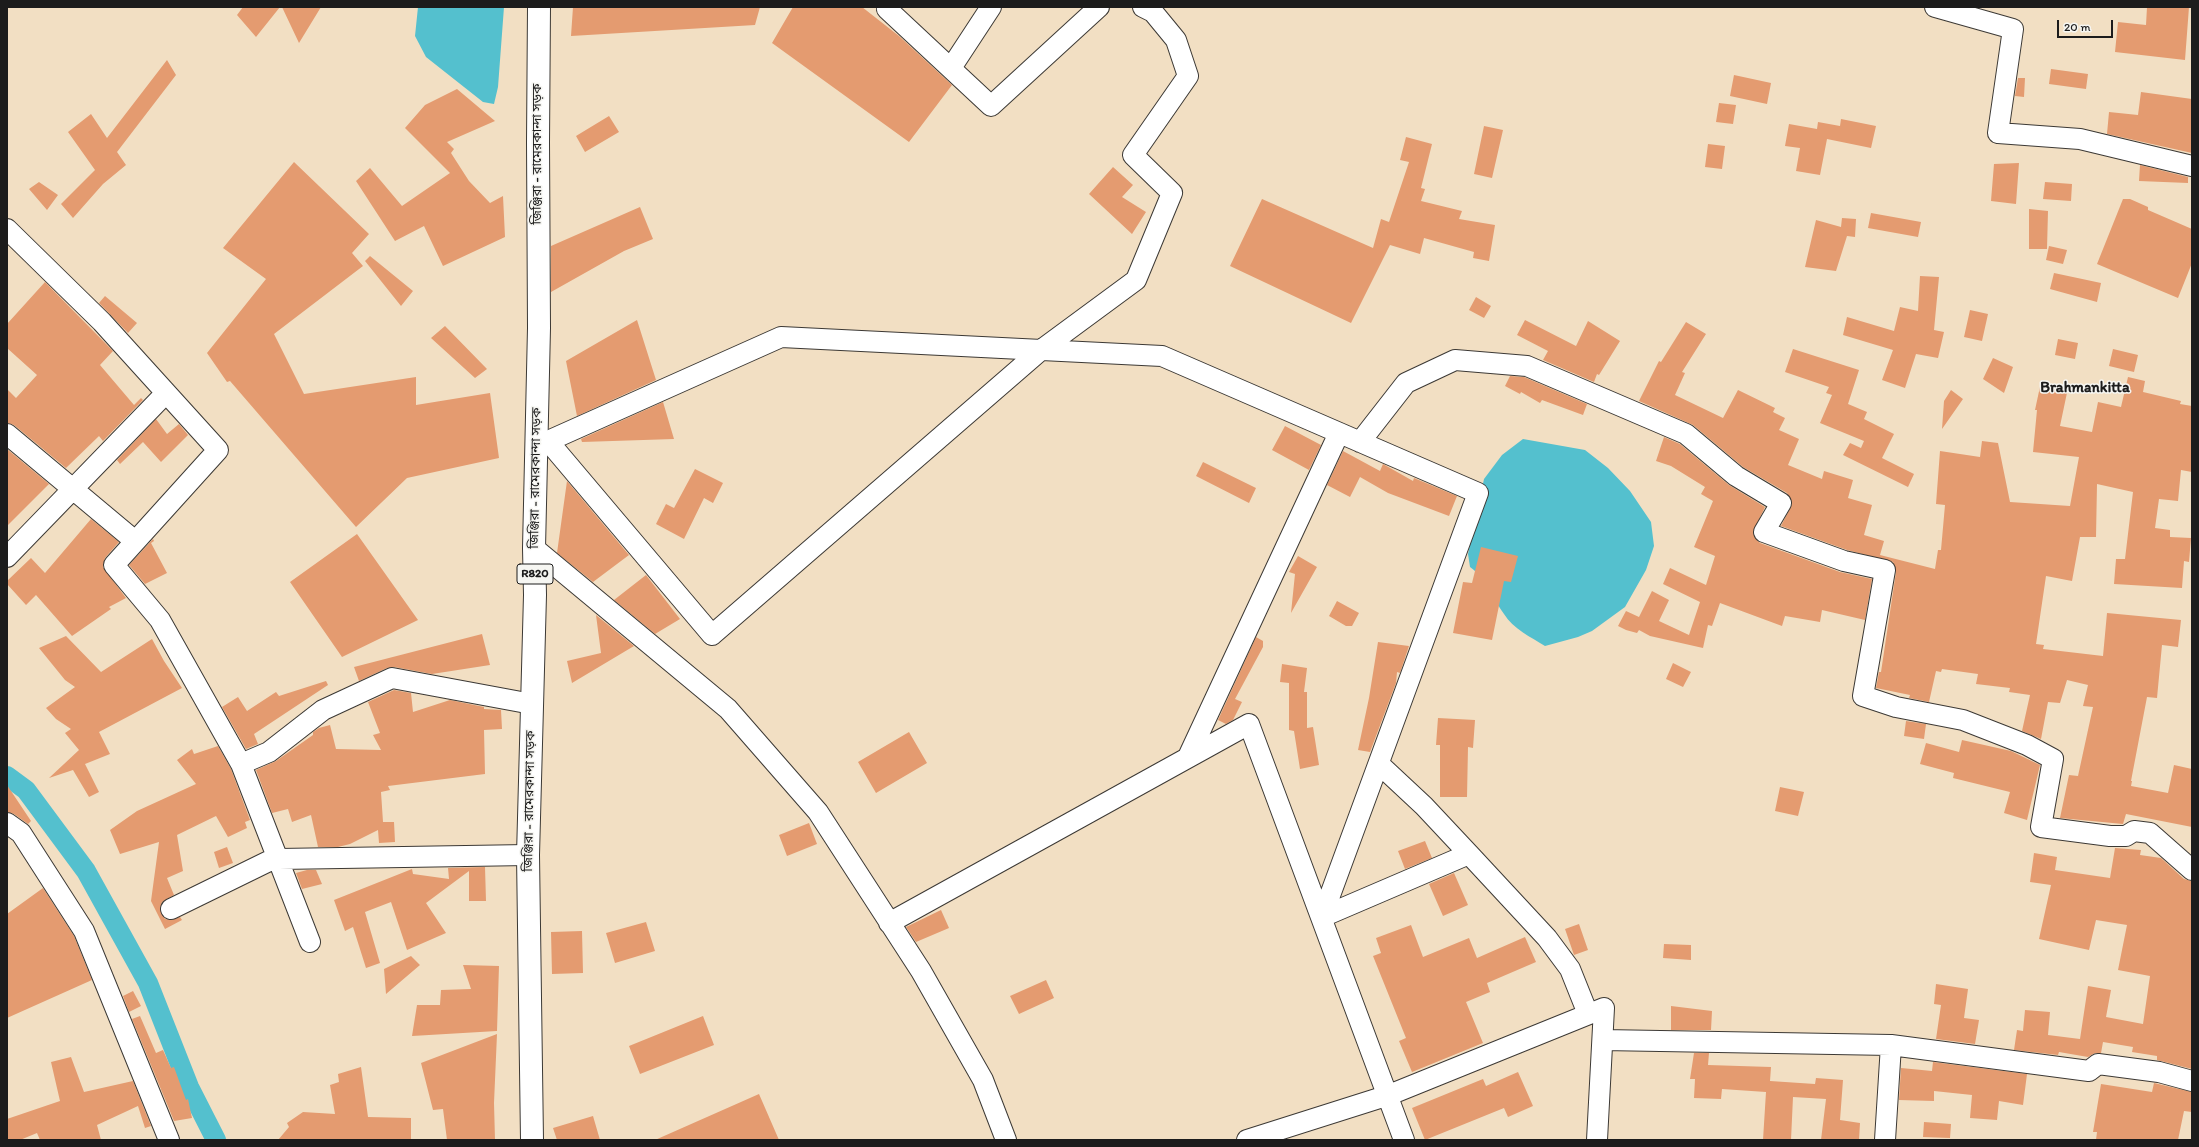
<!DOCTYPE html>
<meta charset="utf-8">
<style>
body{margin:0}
#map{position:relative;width:2199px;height:1147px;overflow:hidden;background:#f2dfc3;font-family:Itim,sans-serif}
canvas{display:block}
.frame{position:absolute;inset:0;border:8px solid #1c1c1c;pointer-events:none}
.scale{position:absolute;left:2057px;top:20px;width:56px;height:18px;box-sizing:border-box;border:2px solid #1c1c1c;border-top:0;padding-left:5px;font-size:12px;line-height:14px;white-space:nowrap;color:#1c1c1c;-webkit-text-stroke:3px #f6f6f2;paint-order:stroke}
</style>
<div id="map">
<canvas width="2199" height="1147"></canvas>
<div class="frame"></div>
<div class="scale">20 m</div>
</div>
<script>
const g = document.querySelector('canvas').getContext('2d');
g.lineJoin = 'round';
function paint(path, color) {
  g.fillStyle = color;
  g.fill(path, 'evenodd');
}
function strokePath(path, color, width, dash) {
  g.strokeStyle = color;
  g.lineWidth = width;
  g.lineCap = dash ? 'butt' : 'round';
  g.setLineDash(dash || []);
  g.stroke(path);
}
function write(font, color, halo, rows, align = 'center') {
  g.font = font + ' Itim,"Noto Sans Bengali",sans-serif';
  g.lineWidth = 3;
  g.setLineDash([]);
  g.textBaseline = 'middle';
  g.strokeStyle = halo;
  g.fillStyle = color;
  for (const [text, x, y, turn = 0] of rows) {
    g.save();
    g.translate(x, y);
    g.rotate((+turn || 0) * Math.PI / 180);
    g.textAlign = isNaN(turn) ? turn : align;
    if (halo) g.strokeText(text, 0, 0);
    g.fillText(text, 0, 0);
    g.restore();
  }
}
const water = new Path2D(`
 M 418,7 L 504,7 L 498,87 L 494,104 L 483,102 L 426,57 L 415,36 Z
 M 1523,439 L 1585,450 L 1608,468 L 1630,491 L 1651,522 L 1654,546 L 1646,570 L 1625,607 L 1592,631 L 1578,637 L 1545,646 C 1531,637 1513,629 1504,614 C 1492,597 1488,580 1470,567 L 1468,554 L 1484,479 L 1502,455 Z`);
const canal = new Path2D(`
 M 7,776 L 26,790 L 86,871 L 148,983 L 189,1087 L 216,1140`);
const building = new Path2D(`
 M 243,7 L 280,7 L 256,37 L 237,15 Z
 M 282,7 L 321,7 L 299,43 Z
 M 573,7 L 760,7 L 755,25 L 571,36 Z
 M 793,7 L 862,7 L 899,36 L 952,85 L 909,142 L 772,43 Z
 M 2147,7 L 2189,7 L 2185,60 L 2115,52 L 2118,22 L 2146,25 Z
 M 167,60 L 176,75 L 117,152 L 126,165 L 103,184 L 73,218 L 61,204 L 95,170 L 68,132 L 91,114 L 107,138 Z
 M 2051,69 L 2088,74 L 2086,89 L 2049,84 Z
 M 1734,75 L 1771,83 L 1767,104 L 1730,96 Z
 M 2018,78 L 2025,78 L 2024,97 L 2015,96 Z
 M 457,89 L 495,121 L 447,142 L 454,149 L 451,153 L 469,181 L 490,203 L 503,196 L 505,237 L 443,266 L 424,226 L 395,241 L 356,181 L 370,168 L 402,206 L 450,173 L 405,128 L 425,105 Z
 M 2141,92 L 2192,99 L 2192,153 L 2107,134 L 2109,112 L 2138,115 Z
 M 1719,103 L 1736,105 L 1733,124 L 1716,122 Z
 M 609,116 L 619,132 L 585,152 L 576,136 Z
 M 1841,119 L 1876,126 L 1871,148 L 1827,139 L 1820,175 L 1796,171 L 1800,148 L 1785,146 L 1789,124 L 1817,129 L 1818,122 L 1840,126 Z
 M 1484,126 L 1503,130 L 1492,178 L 1474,174 Z
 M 1406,137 L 1432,144 L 1421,188 L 1425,189 L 1421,201 L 1462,211 L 1459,219 L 1495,225 L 1489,261 L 1473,258 L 1474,252 L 1424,238 L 1420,254 L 1390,245 L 1351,323 L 1230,266 L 1262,199 L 1373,248 L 1381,219 L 1389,222 L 1409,162 L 1400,160 Z
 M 1708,144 L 1725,146 L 1722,169 L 1705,167 Z
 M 294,162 L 369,234 L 352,253 L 363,266 L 274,334 L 304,394 L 416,377 L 416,405 L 490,393 L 499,458 L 407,478 L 356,527 L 230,381 L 227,382 L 207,353 L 266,279 L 223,248 Z
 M 2019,163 L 2016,204 L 1991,201 L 1994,164 Z
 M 2140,165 L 2188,177 L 2188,183 L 2139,181 Z
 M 1113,167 L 1133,185 L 1122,197 L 1146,212 L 1132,234 L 1089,194 Z
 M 39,182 L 58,195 L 47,210 L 29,189 Z
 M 2045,182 L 2072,184 L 2071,201 L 2043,199 Z
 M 2123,199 L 2130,199 L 2148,207 L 2148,210 L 2192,229 L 2192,263 L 2178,298 L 2097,264 Z
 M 640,207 L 653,239 L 624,251 L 551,292 L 551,246 Z
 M 2029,209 L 2048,211 L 2047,249 L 2029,249 Z
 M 1871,213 L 1921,222 L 1918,237 L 1868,228 Z
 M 1842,218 L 1856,219 L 1855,237 L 1847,236 L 1836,271 L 1805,267 L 1816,220 L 1841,227 Z
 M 2049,246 L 2067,250 L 2063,264 L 2046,260 Z
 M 370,256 L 413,291 L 401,306 L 365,261 Z
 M 2054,273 L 2101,283 L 2097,302 L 2050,289 Z
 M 1920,276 L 1939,277 L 1934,330 L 1944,332 L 1938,358 L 1916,354 L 1905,388 L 1882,380 L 1893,350 L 1843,335 L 1847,317 L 1894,331 L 1900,307 L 1918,311 Z
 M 45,282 L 113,351 L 100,365 L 134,405 L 141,398 L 143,400 L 103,441 L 99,436 L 66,468 L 14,425 L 7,423 L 7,389 L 16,398 L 37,375 L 7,348 L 7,324 Z
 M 105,296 L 137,323 L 128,333 L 99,303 Z
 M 1476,297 L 1491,306 L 1484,318 L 1469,310 Z
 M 1970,310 L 1988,314 L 1982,341 L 1964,337 Z
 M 637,320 L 656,380 L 577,416 L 566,361 Z
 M 1525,320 L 1576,346 L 1588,321 L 1620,341 L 1599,375 L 1597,374 L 1594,382 L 1543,360 L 1548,351 L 1517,335 Z
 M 1686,322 L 1706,334 L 1682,372 L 1685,373 L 1675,395 L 1723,418 L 1738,390 L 1775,408 L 1773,412 L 1785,418 L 1779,430 L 1799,439 L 1788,465 L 1822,479 L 1824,471 L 1853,480 L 1848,498 L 1872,505 L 1864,535 L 1884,541 L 1880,555 L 1935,569 L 1938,550 L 1941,550 L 1945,505 L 1936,504 L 1940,451 L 1980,457 L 1982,441 L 1998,443 L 2010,502 L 2070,506 L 2079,457 L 2033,452 L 2037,410 L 2035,410 L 2041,382 L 2068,388 L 2060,426 L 2092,432 L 2098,402 L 2121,407 L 2128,377 L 2145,381 L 2143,392 L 2181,401 L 2180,404 L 2192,406 L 2192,472 L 2181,470 L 2178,501 L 2159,499 L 2155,528 L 2170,530 L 2170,537 L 2191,538 L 2189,562 L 2184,561 L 2182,588 L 2114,584 L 2116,559 L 2125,559 L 2133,492 L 2097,484 L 2096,537 L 2080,537 L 2072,581 L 2046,576 L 2036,644 L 2044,645 L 2043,649 L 2103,656 L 2107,613 L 2181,620 L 2178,647 L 2162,645 L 2157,698 L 2147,697 L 2131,781 L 2132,781 L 2131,786 L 2168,793 L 2174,765 L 2192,769 L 2192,827 L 2126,814 L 2123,824 L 2060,818 L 2069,775 L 2078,776 L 2093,707 L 2083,706 L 2088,685 L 2067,680 L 2060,703 L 2048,702 L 2041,739 L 2022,731 L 2030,695 L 2009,692 L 2010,688 L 1976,684 L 1978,674 L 1942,669 L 1941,672 L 1936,671 L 1929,702 L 1909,698 L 1910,695 L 1876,688 L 1879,672 L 1881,672 L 1896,572 L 1893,562 L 1847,550 L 1781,526 L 1792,504 L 1787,493 L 1743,467 L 1693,425 L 1639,401 L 1659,361 L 1661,362 Z
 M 445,326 L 487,369 L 475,378 L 431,338 Z
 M 2058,339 L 2078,343 L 2075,359 L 2055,355 Z
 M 1793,349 L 1859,370 L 1848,404 L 1867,412 L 1864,419 L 1894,434 L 1882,458 L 1914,474 L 1908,487 L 1843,455 L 1850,443 L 1861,448 L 1864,441 L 1820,423 L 1832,395 L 1826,393 L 1829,387 L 1785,372 Z
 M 2113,349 L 2138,355 L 2134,372 L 2109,366 Z
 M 1993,358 L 2013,367 L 2004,393 L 1983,379 Z
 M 1510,376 L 1524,377 L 1587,404 L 1583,415 L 1542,400 L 1540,403 L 1521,392 L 1520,394 L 1505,386 Z
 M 1951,390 L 1963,399 L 1942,429 L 1944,401 Z
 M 663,402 L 674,439 L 582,442 L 581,439 Z
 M 156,419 L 167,434 L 179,424 L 188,435 L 161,462 L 143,442 L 120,464 L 117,460 Z
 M 1285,426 L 1321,445 L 1309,470 L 1272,450 Z
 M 1664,437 L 1680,444 L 1729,485 L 1765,507 L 1753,532 L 1755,538 L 1760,543 L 1840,572 L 1872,579 L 1865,620 L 1822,610 L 1820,622 L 1785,616 L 1782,626 L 1720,603 L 1712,626 L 1708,625 L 1703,648 L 1650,636 L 1639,630 L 1637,633 L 1626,630 L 1618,626 L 1626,611 L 1639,617 L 1652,591 L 1669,600 L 1659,621 L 1689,635 L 1700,602 L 1663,584 L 1670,568 L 1706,585 L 1715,556 L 1694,547 L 1713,501 L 1701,494 L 1705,487 L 1671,466 L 1656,461 Z
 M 7,449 L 49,484 L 7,526 Z
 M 1343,451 L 1380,471 L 1383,464 L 1413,481 L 1414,478 L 1457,496 L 1449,516 L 1388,493 L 1360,477 L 1350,497 L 1327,485 Z
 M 1203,462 L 1256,488 L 1249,503 L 1196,476 Z
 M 695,469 L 723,483 L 713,503 L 704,498 L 684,539 L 656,524 L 666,504 L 674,508 Z
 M 567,481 L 629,555 L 593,582 L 557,553 Z
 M 91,519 L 119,542 L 105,558 L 103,567 L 126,598 L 109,607 L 111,609 L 72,636 L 36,595 L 26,605 L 7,584 L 7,581 L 31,558 L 45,573 Z
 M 357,534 L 418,620 L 342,657 L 290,582 Z
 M 153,539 L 154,541 L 151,543 L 167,573 L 145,584 L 129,565 Z
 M 1481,547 L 1518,556 L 1511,582 L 1504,581 L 1492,640 L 1453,633 L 1463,582 L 1472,583 Z
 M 1298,556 L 1317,567 L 1291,613 L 1295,574 L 1289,572 Z
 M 646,575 L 680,619 L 655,634 L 614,600 Z
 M 1337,601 L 1359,613 L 1352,626 L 1346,626 L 1329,616 Z
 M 596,615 L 634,646 L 572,683 L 567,661 L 601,653 Z
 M 482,634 L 490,665 L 432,674 L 394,667 L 387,668 L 359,681 L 354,667 Z
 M 66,636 L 101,672 L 152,639 L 164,661 L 182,688 L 99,732 L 110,754 L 85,764 L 99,792 L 89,797 L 73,770 L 49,778 L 79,750 L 65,733 L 71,729 L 56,719 L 46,708 L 75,687 L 65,680 L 39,648 Z
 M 1256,637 L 1263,641 L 1263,647 L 1235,699 L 1242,702 L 1233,720 L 1226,724 L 1218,720 Z
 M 1378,642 L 1409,646 L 1400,673 L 1397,672 L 1396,683 L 1370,752 L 1358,750 L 1369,698 Z
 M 1673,663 L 1691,672 L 1683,687 L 1666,679 Z
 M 1282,664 L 1307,668 L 1304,692 L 1307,692 L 1307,728 L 1313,727 L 1319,765 L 1300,769 L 1294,731 L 1289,730 L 1289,683 L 1280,682 Z
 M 326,681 L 328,685 L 254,734 L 258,744 L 246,749 L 222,707 L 238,697 L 247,711 L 276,692 L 279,696 Z
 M 394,690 L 411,693 L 413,712 L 450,700 L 484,707 L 484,709 L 501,710 L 502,729 L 484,730 L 485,774 L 388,786 L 390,790 L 381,792 L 383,822 L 394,822 L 395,842 L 379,843 L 378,830 L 350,844 L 338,847 L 318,847 L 311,815 L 292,822 L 288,809 L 272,813 L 256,770 L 276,761 L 313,735 L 313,732 L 319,728 L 330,725 L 336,749 L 381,750 L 373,735 L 380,733 L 368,702 Z
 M 1438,718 L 1475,720 L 1473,748 L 1468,747 L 1467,797 L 1440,797 L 1440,745 L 1436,745 Z
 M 1906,721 L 1926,724 L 1924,739 L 1904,736 Z
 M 909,732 L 927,763 L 876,793 L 858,762 Z
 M 1962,740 L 2011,751 L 2040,765 L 2027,820 L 2004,813 L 2010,792 L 1953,778 L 1954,773 L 1920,764 L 1926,743 L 1959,752 Z
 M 218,746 L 231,769 L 250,820 L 245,822 L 247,828 L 228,837 L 216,816 L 177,835 L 183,871 L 167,878 L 174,895 L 162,902 L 160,909 L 165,919 L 171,920 L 180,917 L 182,920 L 165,929 L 151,901 L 159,842 L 120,854 L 110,830 L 137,811 L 196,784 L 177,760 L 192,749 L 194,754 Z
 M 7,785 L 31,821 L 28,824 L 14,814 L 7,812 Z
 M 1780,787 L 1804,792 L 1798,816 L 1775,811 Z
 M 809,823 L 817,844 L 787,856 L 779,835 Z
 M 1425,841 L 1432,858 L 1405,869 L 1398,851 Z
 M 227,847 L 233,863 L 219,868 L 214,852 Z
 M 2115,848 L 2141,850 L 2140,855 L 2161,858 L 2184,879 L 2192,881 L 2192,1069 L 2157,1060 L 2157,1056 L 2132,1052 L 2133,1047 L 2103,1042 L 2101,1053 L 2095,1053 L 2088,1057 L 2059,1052 L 2058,1055 L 2014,1050 L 2017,1030 L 2023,1031 L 2025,1010 L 2050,1012 L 2048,1035 L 2080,1039 L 2088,986 L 2111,990 L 2106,1017 L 2143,1024 L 2150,976 L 2118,970 L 2127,925 L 2096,920 L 2089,950 L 2039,939 L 2051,885 L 2030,882 L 2034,853 L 2057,857 L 2055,870 L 2110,878 Z
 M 485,867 L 486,901 L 469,901 L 469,871 L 426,903 L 446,933 L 407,950 L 391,902 L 365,912 L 380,963 L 366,968 L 353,927 L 345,931 L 334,900 L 412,869 L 413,874 L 449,879 L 448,868 Z
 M 307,870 L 316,870 L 322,884 L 302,889 L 296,873 Z
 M 1454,873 L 1468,905 L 1443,916 L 1429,884 Z
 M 43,888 L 74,936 L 92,980 L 7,1018 L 7,914 Z
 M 941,910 L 949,928 L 916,942 L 906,927 Z
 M 646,922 L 655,951 L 615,963 L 606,933 Z
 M 1579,924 L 1588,950 L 1574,955 L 1565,929 Z
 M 1411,925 L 1423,957 L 1469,938 L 1477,958 L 1525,937 L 1536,962 L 1487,983 L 1490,992 L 1466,1002 L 1483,1043 L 1412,1072 L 1399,1041 L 1406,1038 L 1373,956 L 1381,953 L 1376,938 Z
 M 582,931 L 583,973 L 552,974 L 551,932 Z
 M 1664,944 L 1691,945 L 1691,960 L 1663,958 Z
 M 411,956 L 420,965 L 386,994 L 384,969 Z
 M 463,965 L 499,966 L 497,1031 L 412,1036 L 417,1005 L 440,1005 L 441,990 L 471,989 Z
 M 1046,980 L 1054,998 L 1019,1014 L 1010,996 Z
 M 1936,984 L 1968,989 L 1964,1018 L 1979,1020 L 1975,1044 L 1936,1039 L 1941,1005 L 1934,1004 Z
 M 133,991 L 141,1006 L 129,1012 L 123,996 Z
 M 1671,1006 L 1712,1011 L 1711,1030 L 1671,1030 Z
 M 140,1016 L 156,1053 L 163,1050 L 171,1068 L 174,1067 L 186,1100 L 188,1099 L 192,1118 L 174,1121 L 132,1019 Z
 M 703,1016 L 714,1045 L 640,1074 L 629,1046 Z
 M 497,1034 L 494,1103 L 495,1140 L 447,1140 L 443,1109 L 433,1110 L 421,1063 Z
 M 1694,1053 L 1709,1053 L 1708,1065 L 1771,1067 L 1770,1081 L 1815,1084 L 1816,1078 L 1843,1080 L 1840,1120 L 1860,1123 L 1859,1140 L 1821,1140 L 1826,1099 L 1793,1097 L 1791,1140 L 1763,1140 L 1766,1092 L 1722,1089 L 1721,1099 L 1694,1098 L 1695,1079 L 1690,1079 Z
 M 71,1057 L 84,1092 L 133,1081 L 151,1126 L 145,1128 L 138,1106 L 97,1125 L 101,1140 L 40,1140 L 37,1133 L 20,1140 L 7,1140 L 7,1119 L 60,1101 L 51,1062 Z
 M 1933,1062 L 2027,1074 L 2023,1105 L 1999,1101 L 1997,1120 L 1970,1118 L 1972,1095 L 1934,1091 L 1934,1101 L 1899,1100 L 1901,1068 L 1932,1071 Z
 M 361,1067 L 368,1117 L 411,1118 L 411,1140 L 278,1140 L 289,1127 L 287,1123 L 303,1112 L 335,1114 L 330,1085 L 339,1082 L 338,1074 Z
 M 1518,1072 L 1533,1106 L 1508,1117 L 1504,1108 L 1425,1140 L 1412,1108 L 1483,1079 L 1486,1086 Z
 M 2154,1083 L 2192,1092 L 2192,1112 L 2184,1111 L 2178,1140 L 2096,1140 L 2097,1132 L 2093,1132 L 2101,1084 L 2152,1092 Z
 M 759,1094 L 779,1140 L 655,1140 Z
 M 593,1116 L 600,1140 L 557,1140 L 553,1128 Z
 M 1924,1122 L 1951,1124 L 1950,1138 L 1923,1137 Z`);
const street = new Path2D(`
 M 888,7 L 887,9 L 991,106 L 1099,7
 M 1935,7 L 2013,29 L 1998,133 L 2080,139 L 2192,166
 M 951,68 L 991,7
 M 7,229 L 102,322 L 218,450 L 114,565 L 160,620 L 241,764
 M 7,434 L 135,541
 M 548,441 L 712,635 L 1041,350 L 1136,280 L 1172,193 L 1133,155 L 1188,76 L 1176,40 L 1153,12 L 1143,7
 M 1360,442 L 1406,383 L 1455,360 L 1527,366 L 1686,434 L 1736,476 L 1781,503 L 1764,532 L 1844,561 L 1885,570 L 1863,696 L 1896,707 L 1963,720 L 2027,745 L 2053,759 L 2041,827 L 2110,836 L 2126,836 L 2134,831 L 2150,833 L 2192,870
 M 537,446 L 781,337 L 1162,356 L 1478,493 L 1322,917
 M 534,548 L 728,709 L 818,812 L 921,971 L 983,1080 L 1006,1140
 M 7,557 L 166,393
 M 1188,757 L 1339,433
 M 1379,764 L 1424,806 L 1469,854
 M 7,823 L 21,833 L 84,931 L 169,1140
 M 171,909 L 269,861 L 279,859 L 528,855
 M 1322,917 L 1469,854 L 1547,938 L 1570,969 L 1588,1014
 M 889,923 L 1249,724 L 1404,1140
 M 310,942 L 241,764 L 269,752 L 323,710 L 392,678 L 532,704
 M 1603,1040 L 1891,1045 L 2089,1071 L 2098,1064 L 2159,1072 L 2192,1081
 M 1247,1140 L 1389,1095 L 1604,1008 L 1597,1140
 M 1885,1140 L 1891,1045`);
const primary = new Path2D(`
 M 532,1140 L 528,855 L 535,595 L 534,548 L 539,328 L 538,142 L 539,7`);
const shields = [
 [535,574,36]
];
const shieldNames = [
 ["R820",535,574]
];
const streetNames = [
 ["জিঞ্জিরা - রামেরকান্দা সড়ক",538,154,-90],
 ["জিঞ্জিরা - রামেরকান্দা সড়ক",536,478,-89],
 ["জিঞ্জিরা - রামেরকান্দা সড়ক",530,801,-89]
];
const quarterNames = [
 ["Brahmankitta",2085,388]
];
paint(water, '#54c0ce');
strokePath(canal, '#54c0ce', 20);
paint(building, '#e49b70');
strokePath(street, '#3c3935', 22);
strokePath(primary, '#3c3935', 24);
strokePath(street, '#fff', 20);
strokePath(primary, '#fff', 22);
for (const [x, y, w] of shields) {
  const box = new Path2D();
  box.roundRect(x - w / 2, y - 10, w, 20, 3);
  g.fillStyle = '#f6f6f2';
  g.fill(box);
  strokePath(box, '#1c1c1c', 1);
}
write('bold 12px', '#1c1c1c', null, shieldNames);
write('13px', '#1c1c1c', '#f6f6f2', streetNames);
write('bold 15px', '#1c1c1c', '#f6f6f2', quarterNames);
</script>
